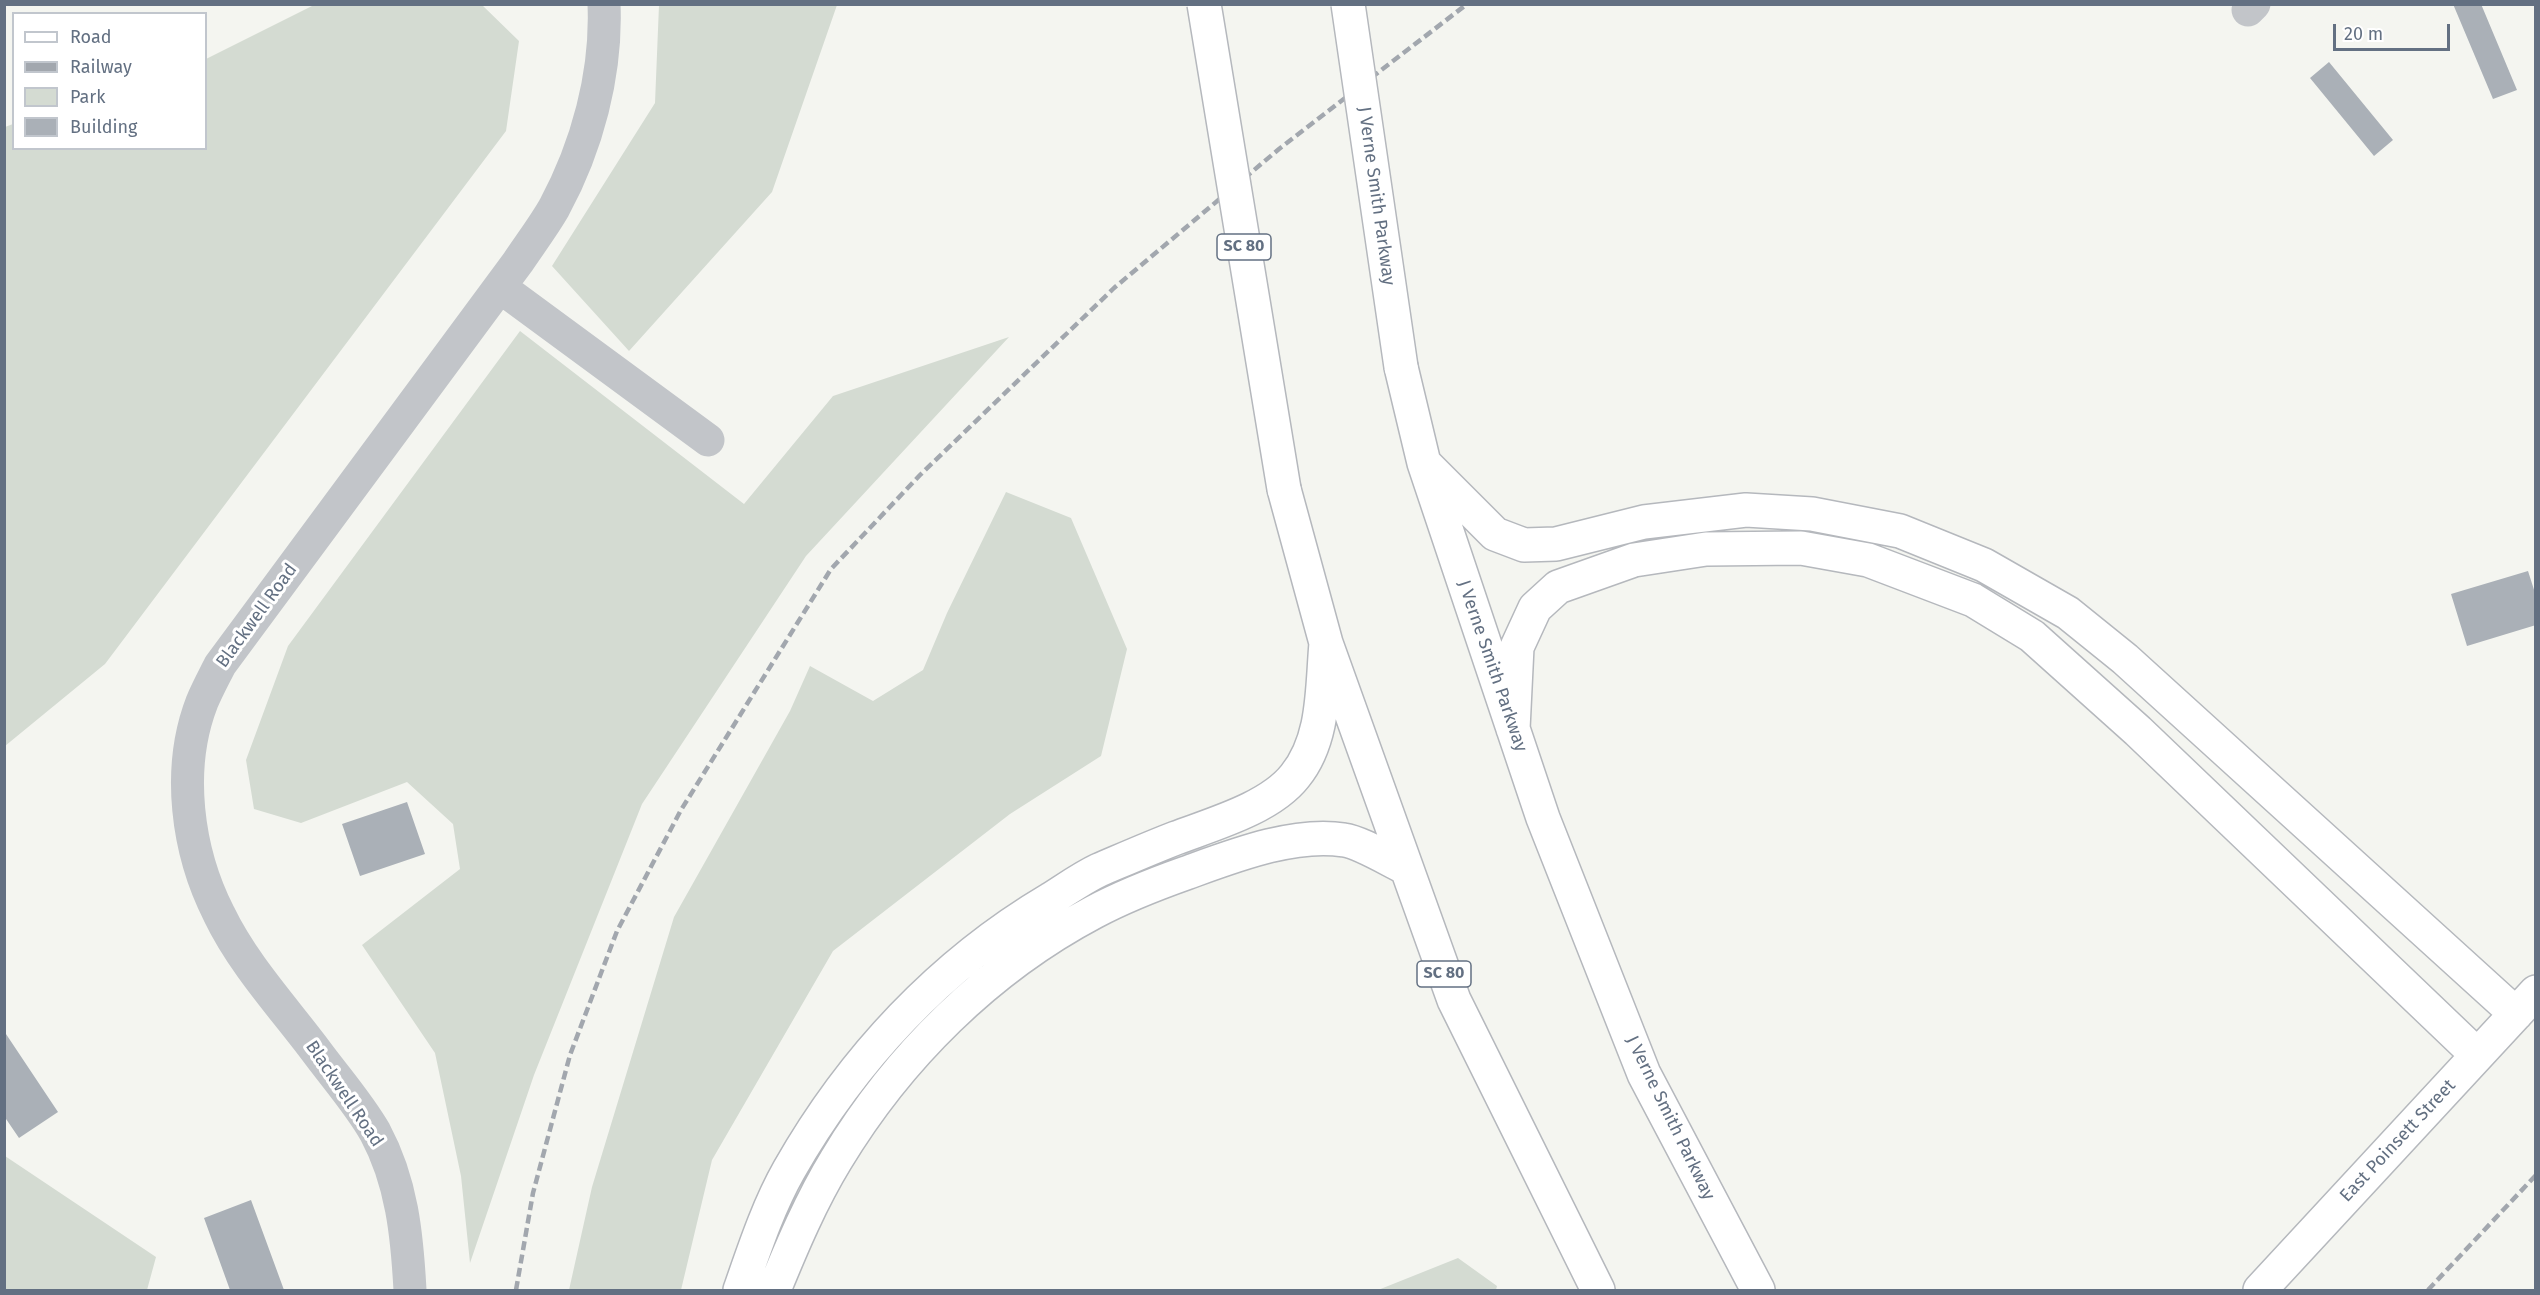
<!DOCTYPE html>
<style>
body{margin:0}
#map{position:relative;width:2540px;height:1295px;overflow:hidden;background:#f4f5f0;font-family:"Fira Sans",sans-serif}
canvas{display:block}
.frame{position:absolute;inset:0;border:6px solid #637082;pointer-events:none}
.legend{position:absolute;left:12px;top:12px;width:195px;height:138px;box-sizing:border-box;background:#fff;border:2px solid #c1c6cd;margin:0;padding:8px 10px;list-style:none;font-size:18px;color:#637082}
.legend li{display:flex;align-items:center;gap:12px;height:30px}
.legend b{width:30px;border:2px solid #c1c6cd}
.scale{position:absolute;left:2333px;top:24px;width:117px;height:27px;box-sizing:border-box;border:3px solid #637082;border-top:0;padding-left:8px;font-size:18px;line-height:21px;white-space:nowrap;color:#637082;-webkit-text-stroke:4px #fff;paint-order:stroke}
</style>
<div id="map">
<canvas width="2540" height="1295"></canvas>
<div class="frame"></div>
<ul class="legend">
<li><b style="height:8px;background:#fff"></b>Road</li>
<li><b style="height:8px;background:#a2a7ae"></b>Railway</li>
<li><b style="height:16px;background:#d4dbd2"></b>Park</li>
<li><b style="height:16px;background:#aab0b7"></b>Building</li>
</ul>
<div class="scale">20 m</div>
</div>
<script>
const g = document.querySelector('canvas').getContext('2d');
g.lineJoin = 'round';
function paint(path, color) {
  g.fillStyle = color;
  g.fill(path, 'evenodd');
}
function strokePath(path, color, width, dash) {
  g.strokeStyle = color;
  g.lineWidth = width;
  g.lineCap = dash ? 'butt' : 'round';
  g.setLineDash(dash || []);
  g.stroke(path);
}
function write(font, color, halo, rows, align = 'center') {
  g.font = font + ' "Fira Sans",sans-serif';
  g.lineWidth = 6;
  g.setLineDash([]);
  g.textBaseline = 'middle';
  g.strokeStyle = halo;
  g.fillStyle = color;
  for (const [text, x, y, turn = 0] of rows) {
    g.save();
    g.translate(x, y);
    g.rotate((+turn || 0) * Math.PI / 180);
    g.textAlign = isNaN(turn) ? turn : align;
    if (halo) g.strokeText(text, 0, 0);
    g.fillText(text, 0, 0);
    g.restore();
  }
}
const green = new Path2D(`
 M 314,5 L 482,5 L 519,41 L 506,131 L 105,664 L 5,746 L 5,127 L 13,124 L 14,148 L 206,148 L 206,59 Z
 M 659,5 L 837,5 L 772,192 L 629,351 L 552,266 L 655,103 Z
 M 520,331 L 744,504 L 833,396 L 1009,337 L 806,556 L 642,804 L 534,1075 L 470,1263 L 461,1176 L 435,1053 L 362,945 L 460,869 L 453,824 L 407,782 L 301,823 L 254,809 L 246,760 L 288,646 Z
 M 1006,492 L 1071,518 L 1127,649 L 1101,756 L 1010,814 L 833,951 L 712,1160 L 681,1290 L 569,1290 L 592,1187 L 674,917 L 790,711 L 810,666 L 873,701 L 923,670 L 947,613 Z
 M 5,1156 L 156,1257 L 147,1290 L 5,1290 Z
 M 1458,1258 L 1497,1286 L 1496,1290 L 1378,1290 Z`);
const building = new Path2D(`
 M 2453,4 L 2481,4 L 2517,90 L 2493,99 Z
 M 2329,62 L 2393,140 L 2374,156 L 2310,78 Z
 M 2528,571 L 2536,596 L 2536,625 L 2467,646 L 2451,594 Z
 M 407,802 L 425,854 L 360,876 L 342,824 Z
 M 4,1031 L 58,1112 L 19,1138 L 4,1116 Z
 M 251,1200 L 284,1290 L 230,1290 L 204,1218 Z`);
const minor = new Path2D(`
 M 2248,10 L 2254,4
 M 500,287 L 708,440
 M 410,1290 C 407,1235 402,1182 375,1132 C 359,1104 336,1078 316,1051 C 283,1007 243,964 219,914 C 187,851 176,769 202,702 C 207,690 214,677 220,665 L 518,262 C 530,244 543,227 554,208 C 587,147 607,74 604,4`);
const major = new Path2D(`
 M 1401,367 L 1424,463 L 1543,818 L 1644,1074 L 1758,1290
 M 1424,463 L 1495,534 L 1524,545 L 1556,544 L 1644,522 L 1746,510 L 1812,514 L 1900,531 L 1984,565 L 2068,613 L 2125,659 L 2516,1014
 M 1284,489 L 1326,643 L 1454,1000 L 1598,1290
 M 1513,729 L 1517,647 L 1535,608 L 1558,587 L 1634,560 L 1706,549 L 1801,548 L 1868,560 L 1973,600 L 2032,636 L 2138,731 L 2477,1055
 M 740,1290 C 754,1250 768,1207 789,1170 C 852,1059 941,964 1051,899 C 1067,889 1082,878 1099,870 C 1125,859 1150,848 1176,838 C 1213,824 1270,808 1295,776 C 1325,739 1322,688 1326,643
 M 774,1290 C 792,1246 811,1201 836,1160 C 898,1057 988,968 1094,912 C 1124,896 1155,884 1186,873 C 1233,856 1294,832 1344,840 C 1360,842 1391,861 1406,868
 M 2260,1290 L 2536,992`);
const rail = new Path2D(`
 M 516,1290 L 533,1193 L 570,1055 L 617,931 L 681,810 L 831,569 L 920,475 L 1114,288 L 1279,149 L 1467,4
 M 2428,1290 L 2536,1175`);
const majorBridge = new Path2D(`
 M 1204,4 L 1284,489
 M 1348,4 L 1401,367`);
const shields = [
 [1244,247,54],
 [1444,974,54]
];
const shieldNames = [
 ["SC 80",1244,247],
 ["SC 80",1444,974]
];
const streetNames = [
 ["J Verne Smith Parkway",1376,196,82],
 ["Blackwell Road",257,616,-54],
 ["J Verne Smith Parkway",1492,666,71],
 ["Blackwell Road",344,1094,56],
 ["J Verne Smith Parkway",1670,1118,64],
 ["East Poinsett Street",2398,1141,-47]
];
paint(green, '#d4dbd2');
paint(building, '#aab0b7');
strokePath(major, '#b5b8bd', 36);
strokePath(minor, '#c2c5c9', 33);
strokePath(major, '#fff', 33);
strokePath(rail, '#a2a7ae', 4.5, [9, 4.5]);
strokePath(majorBridge, '#b5b8bd', 36, []);
strokePath(majorBridge, '#fff', 33);
for (const [x, y, w] of shields) {
  const box = new Path2D();
  box.roundRect(x - w / 2, y - 13, w, 26, 4.5);
  g.fillStyle = '#fff';
  g.fill(box);
  strokePath(box, '#637082', 1.5);
}
write('bold 16px', '#637082', null, shieldNames);
write('18px', '#637082', '#fff', streetNames);
</script>
